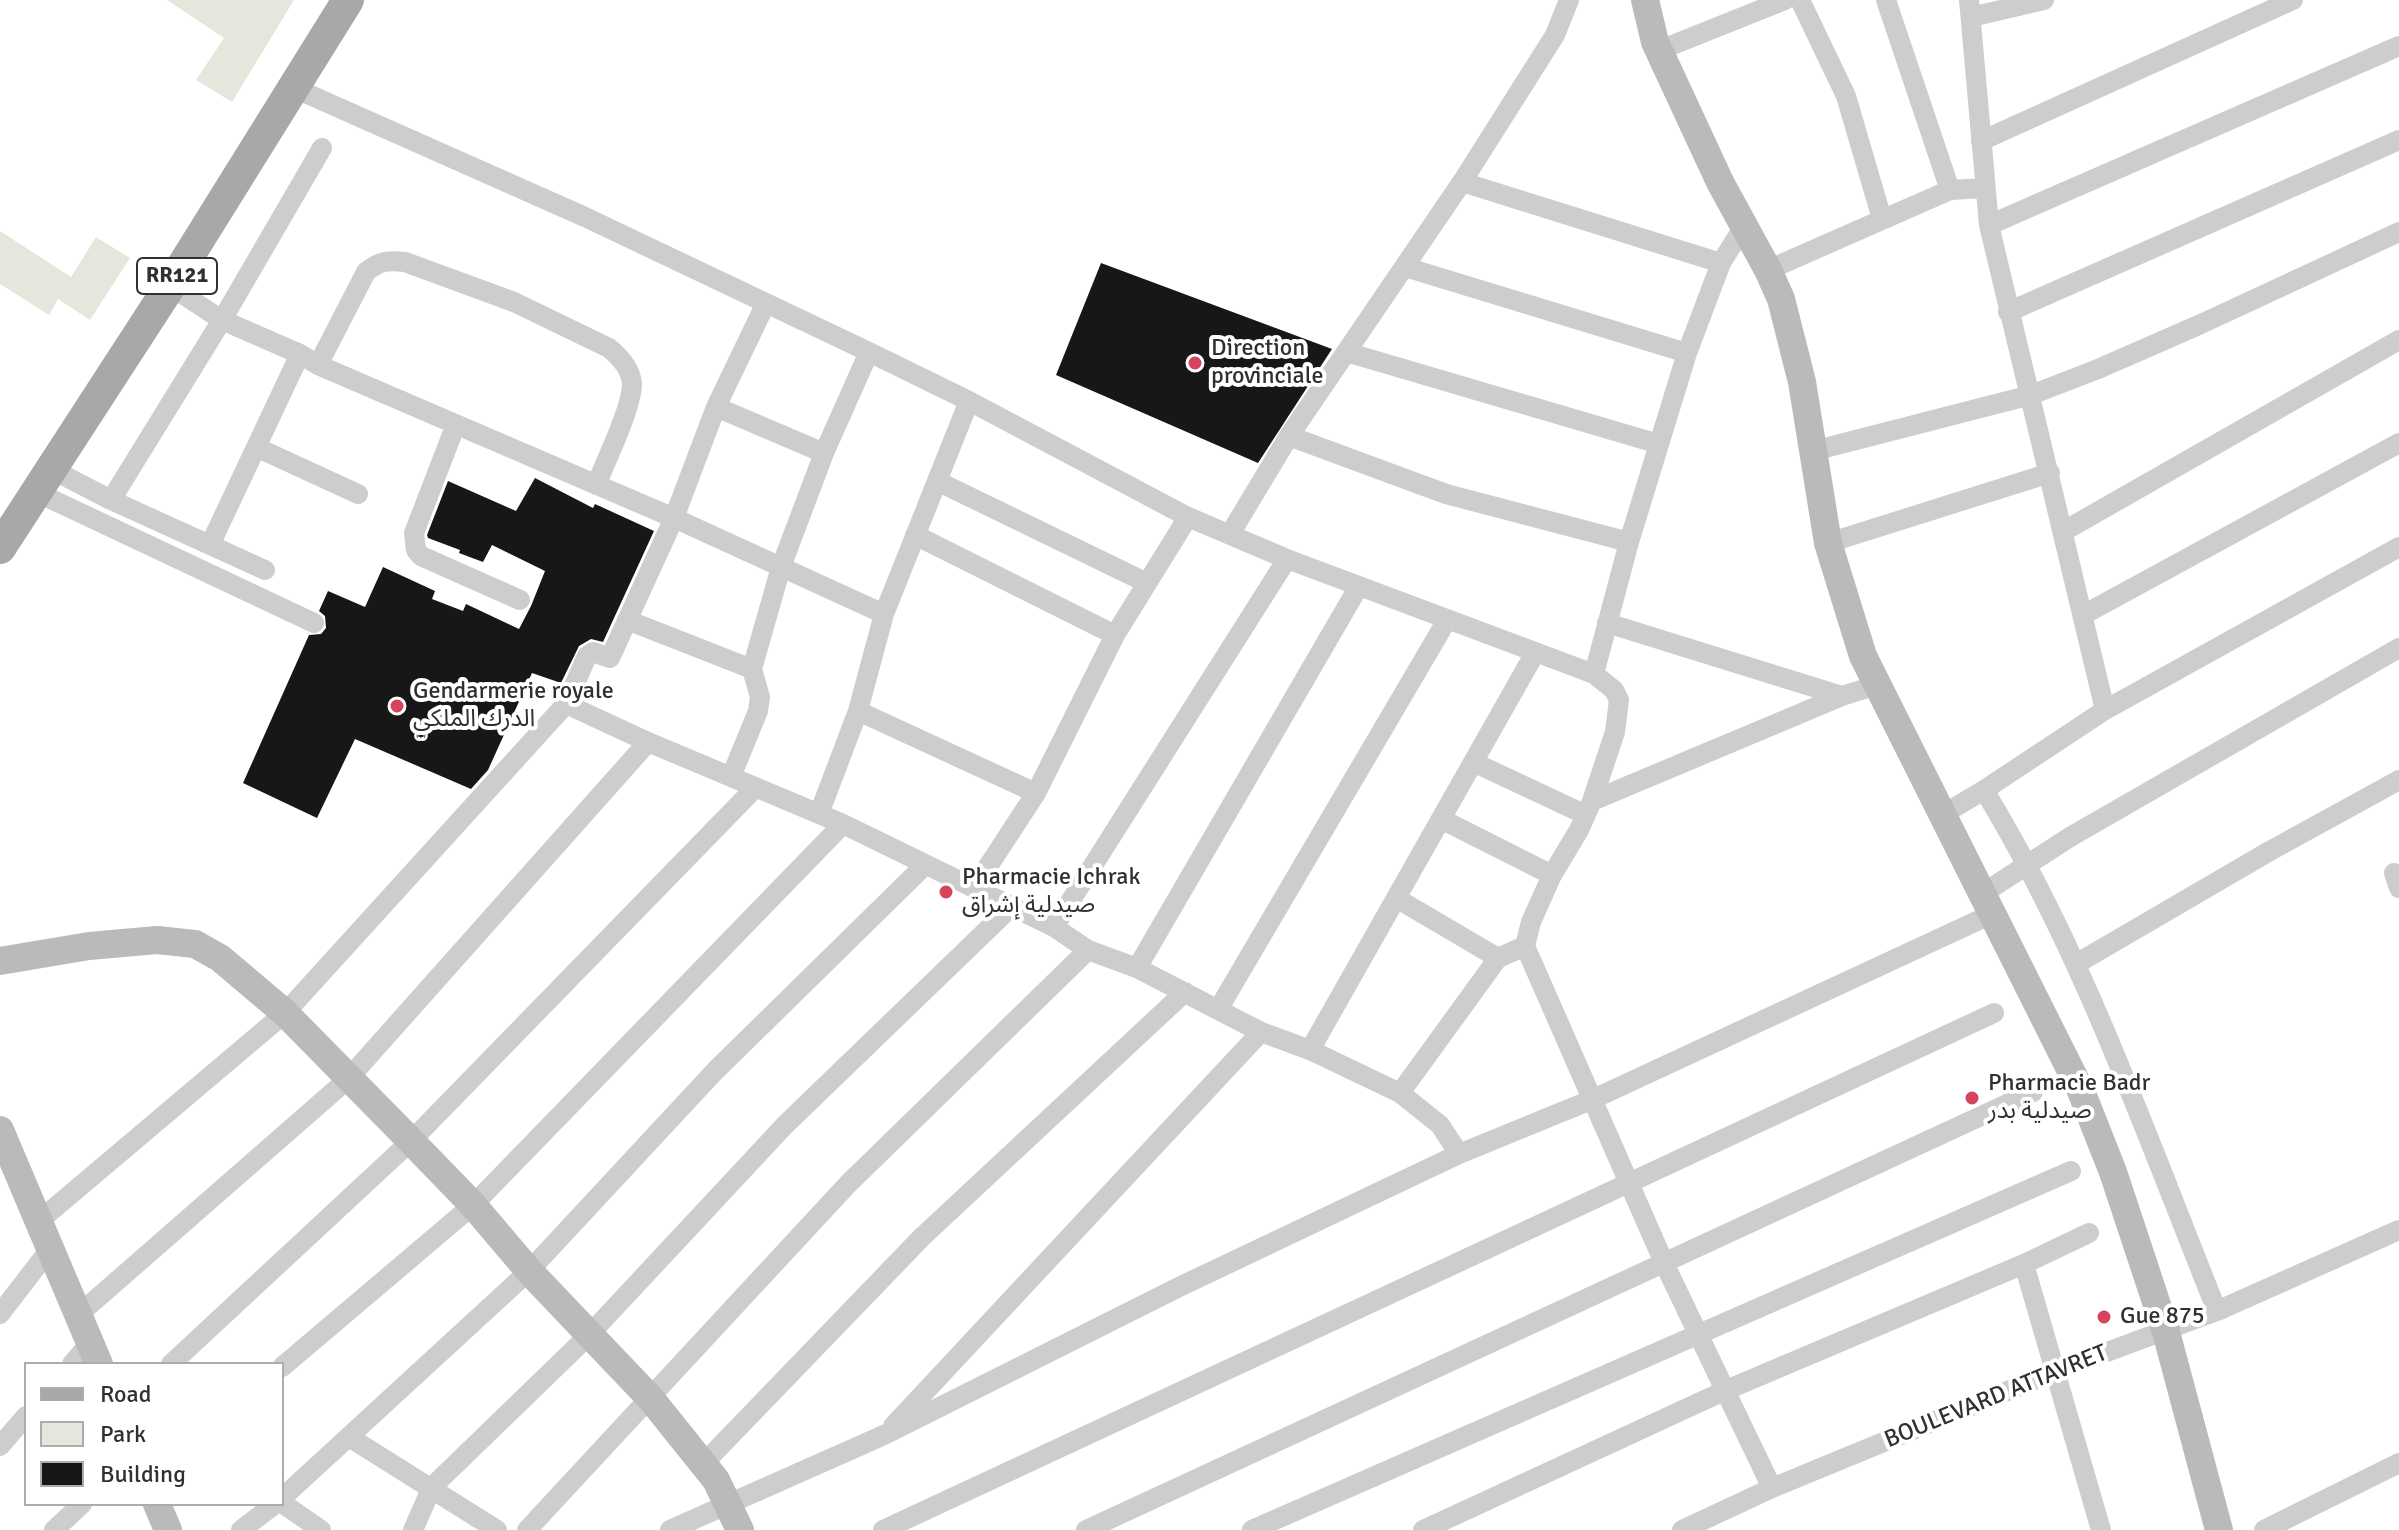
<!DOCTYPE html>
<meta charset="utf-8">
<style>
body{margin:0}
#map{position:relative;width:2399px;height:1530px;overflow:hidden;background:#fff;font-family:Signika,sans-serif}
canvas{display:block}
.legend{position:absolute;left:24px;top:1362px;width:260px;height:144px;box-sizing:border-box;background:#fff;border:2px solid #acacac;margin:0;padding:10px 14px;list-style:none;font-size:24px;color:#303030}
.legend li{display:flex;align-items:center;gap:16px;height:40px}
.legend b{width:40px;border:2px solid #acacac}
</style>
<div id="map">
<canvas width="2399" height="1530"></canvas>
<ul class="legend">
<li><b style="height:10px;background:#a8a8a8"></b>Road</li>
<li><b style="height:22px;background:#e4e8dc"></b>Park</li>
<li><b style="height:22px;background:#171717"></b>Building</li>
</ul>
</div>
<script>
const g = document.querySelector('canvas').getContext('2d');
g.lineJoin = 'round';
function paint(path, color) {
  g.fillStyle = color;
  g.fill(path, 'evenodd');
}
function strokePath(path, color, width, dash) {
  g.strokeStyle = color;
  g.lineWidth = width;
  g.lineCap = dash ? 'butt' : 'round';
  g.setLineDash(dash || []);
  g.stroke(path);
}
function write(font, color, halo, rows, align = 'center') {
  g.font = font + ' Signika,"Noto Sans Arabic",sans-serif';
  g.lineWidth = 8;
  g.setLineDash([]);
  g.textBaseline = 'middle';
  g.strokeStyle = halo;
  g.fillStyle = color;
  for (const [text, x, y, turn = 0] of rows) {
    g.save();
    g.translate(x, y);
    g.rotate((+turn || 0) * Math.PI / 180);
    g.textAlign = isNaN(turn) ? turn : align;
    if (halo) g.strokeText(text, 0, 0);
    g.fillText(text, 0, 0);
    g.restore();
  }
}
const green = new Path2D(`
 M 167,0 L 294,0 L 232,102 L 196,80 L 224,38 Z
 M 0,231 L 71,277 L 96,237 L 130,258 L 90,320 L 58,299 L 49,315 L 0,284 Z`);
const building = new Path2D(`
 M 1101,263 L 1332,349 L 1258,463 L 1056,375 Z
 M 535,478 L 593,508 L 595,504 L 654,531 L 603,642 L 591,639 L 579,646 L 561,683 L 532,673 L 488,770 L 471,789 L 355,739 L 317,818 L 243,783 L 309,635 L 321,634 L 326,628 L 325,616 L 319,611 L 328,591 L 365,607 L 383,567 L 435,591 L 432,599 L 463,611 L 466,604 L 519,629 L 531,606 L 545,571 L 492,545 L 483,562 L 459,553 L 460,550 L 428,538 L 427,535 L 448,481 L 516,511 Z`);
const street = new Path2D(`
 M 1800,0 L 1846,96 L 1882,219
 M 1886,0 L 1950,190
 M 1969,0 L 1989,225 L 2105,710
 M 1971,17 L 2044,0
 M 1660,50 L 1785,0
 M 292,87 L 585,217 L 869,352 L 969,401 L 1188,517 L 1287,559 L 1594,674 L 1614,690 L 1619,700 L 1615,732 L 1592,801 L 1579,830 L 1552,875 L 1531,922 L 1525,946 L 1665,1265 L 1772,1488
 M 1981,141 L 2293,0
 M 1462,182 L 1721,263
 M 1989,225 L 2399,46
 M 1405,267 L 1687,353
 M 1768,270 L 1950,190 L 1985,188
 M 170,286 L 222,320 L 300,354 L 318,365 L 674,518 L 884,614
 M 2008,312 L 2399,140
 M 1346,352 L 1659,444
 M 318,365 L 366,272 C 379,261 388,260 405,262 L 514,302 L 609,348 C 620,357 631,369 632,384 C 632,407 606,461 596,485
 M 716,407 L 824,453
 M 456,424 L 414,533 L 416,550 L 421,556 L 520,600
 M 1289,436 L 1446,494 L 1629,542
 M 258,448 L 358,494
 M 1813,451 L 2031,395 L 2098,369 L 2201,324 L 2399,232
 M 51,469 L 111,500 L 265,570
 M 937,481 L 1145,582
 M 36,492 L 314,623
 M 111,500 L 222,320 L 322,148
 M 2064,531 L 2399,340
 M 1230,534 L 1289,436 L 1462,182 L 1555,35 L 1569,0
 M 915,535 L 1115,635
 M 1828,543 L 2050,473
 M 210,545 L 300,354
 M 2083,615 L 2399,443
 M 627,620 L 752,669
 M 1607,623 L 1842,696 L 1877,685
 M 1594,674 L 1629,542 L 1687,353 L 1721,263 L 1744,226
 M 566,704 L 648,742 L 843,824 L 1054,927 L 1088,950 L 1137,968 L 1261,1032 L 1310,1050 L 1400,1093 L 1440,1125 L 1459,1154
 M 858,711 L 1036,793
 M 1473,762 L 1586,815
 M 731,777 L 758,711 L 760,697 L 752,669 L 781,567 L 824,453 L 869,352
 M 1592,801 L 1842,696
 M 819,814 L 858,711 L 884,614 L 969,401
 M 1942,815 L 1984,790
 M 1441,819 L 1552,875
 M 2394,873 L 2399,888
 M 974,888 L 1036,793 L 1115,635 L 1188,517
 M 1982,894 L 2070,837 L 2399,648
 M 1396,898 L 1498,958
 M 1054,927 L 1287,559
 M 2076,964 L 2268,852 L 2399,780
 M 1137,968 L 1359,586
 M 1219,1008 L 1447,620
 M 1310,1050 L 1535,653
 M 1400,1093 L 1498,958 L 1525,946
 M 39,1221 L 285,1013 L 566,704 L 587,656 L 593,652 L 610,658 L 674,518 L 716,407 L 765,305
 M 2024,1264 L 2101,1530
 M 2217,1311 C 2146,1135 2083,952 1984,790 L 2105,710 L 2399,547
 M 0,1314 L 50,1249
 M 78,1315 L 348,1079 L 648,742
 M 72,1364 L 89,1344
 M 171,1364 L 411,1141 L 756,787
 M 282,1367 L 473,1205 L 843,824
 M 893,1426 L 1261,1032
 M 349,1437 L 497,1530
 M 0,1446 L 26,1416
 M 704,1463 L 922,1237 L 1185,992
 M 282,1498 L 529,1271 L 715,1071 L 925,865
 M 282,1503 L 321,1530
 M 54,1530 L 82,1504
 M 241,1530 L 275,1504
 M 413,1530 L 432,1487 L 589,1335 L 785,1125 L 1011,907
 M 527,1530 L 848,1184 L 1088,950
 M 670,1530 L 884,1435 L 1179,1287 L 1459,1154 L 1591,1100 L 1992,914
 M 883,1530 L 1994,1013
 M 1086,1530 L 2033,1092
 M 1252,1530 L 2071,1171
 M 1423,1530 L 1724,1391 L 2024,1264 L 2089,1233
 M 1682,1530 L 1772,1488 L 2056,1371 L 2217,1311 L 2399,1230
 M 2264,1530 L 2399,1463`);
const secondary = new Path2D(`
 M 1645,0 L 1655,42 L 1720,182 L 1768,270 L 1781,299 L 1802,382 L 1828,543 L 1863,656 L 2081,1091 L 2113,1172 L 2166,1332 L 2219,1530
 M 0,961 L 89,946 L 157,940 L 195,944 L 220,958 L 285,1013 L 411,1141 L 473,1205 L 529,1271 L 651,1399 L 716,1480 L 740,1530
 M 0,1130 L 99,1364
 M 157,1504 L 168,1530`);
const primary = new Path2D(`
 M 0,548 L 170,286 L 348,0`);
const markers = [
 [1195,363,8,"#d4455d"],
 [397,706,8,"#d4455d"],
 [946,892,8,"#d4455d"],
 [1972,1098,8,"#d4455d"],
 [2104,1317,8,"#d4455d"]
];
const shields = [
 [177,276,80]
];
const shieldNames = [
 ["RR121",177,276]
];
const poiNames = [
 ["Direction",1211,349],
 ["provinciale",1211,377],
 ["Gendarmerie royale",413,692],
 ["الدرك الملكي",413,720],
 ["Pharmacie Ichrak",962,878],
 ["صيدلية إشراق",962,906],
 ["Pharmacie Badr",1988,1084],
 ["صيدلية بدر",1988,1112],
 ["Gue 875",2120,1317]
];
const streetNames = [
 ["BOULEVARD ATTAVRET",1996,1397,-22]
];
paint(green, '#e4e8dc');
paint(building, '#171717');
strokePath(street, '#cdcdcd', 20);
strokePath(secondary, '#bababa', 28);
strokePath(primary, '#a8a8a8', 32);
for (const [x, y, r, color] of markers) {
  const dot = new Path2D();
  dot.arc(x, y, r, 0, 2 * Math.PI);
  g.fillStyle = color;
  g.fill(dot);
  strokePath(dot, '#fff', 3);
}
for (const [x, y, w] of shields) {
  const box = new Path2D();
  box.roundRect(x - w / 2, y - 18, w, 36, 6);
  g.fillStyle = '#fff';
  g.fill(box);
  strokePath(box, '#303030', 2);
}
write('bold 22px', '#303030', null, shieldNames);
write('24px', '#303030', '#fff', poiNames, 'left');
write('24px', '#303030', '#fff', streetNames);
</script>
